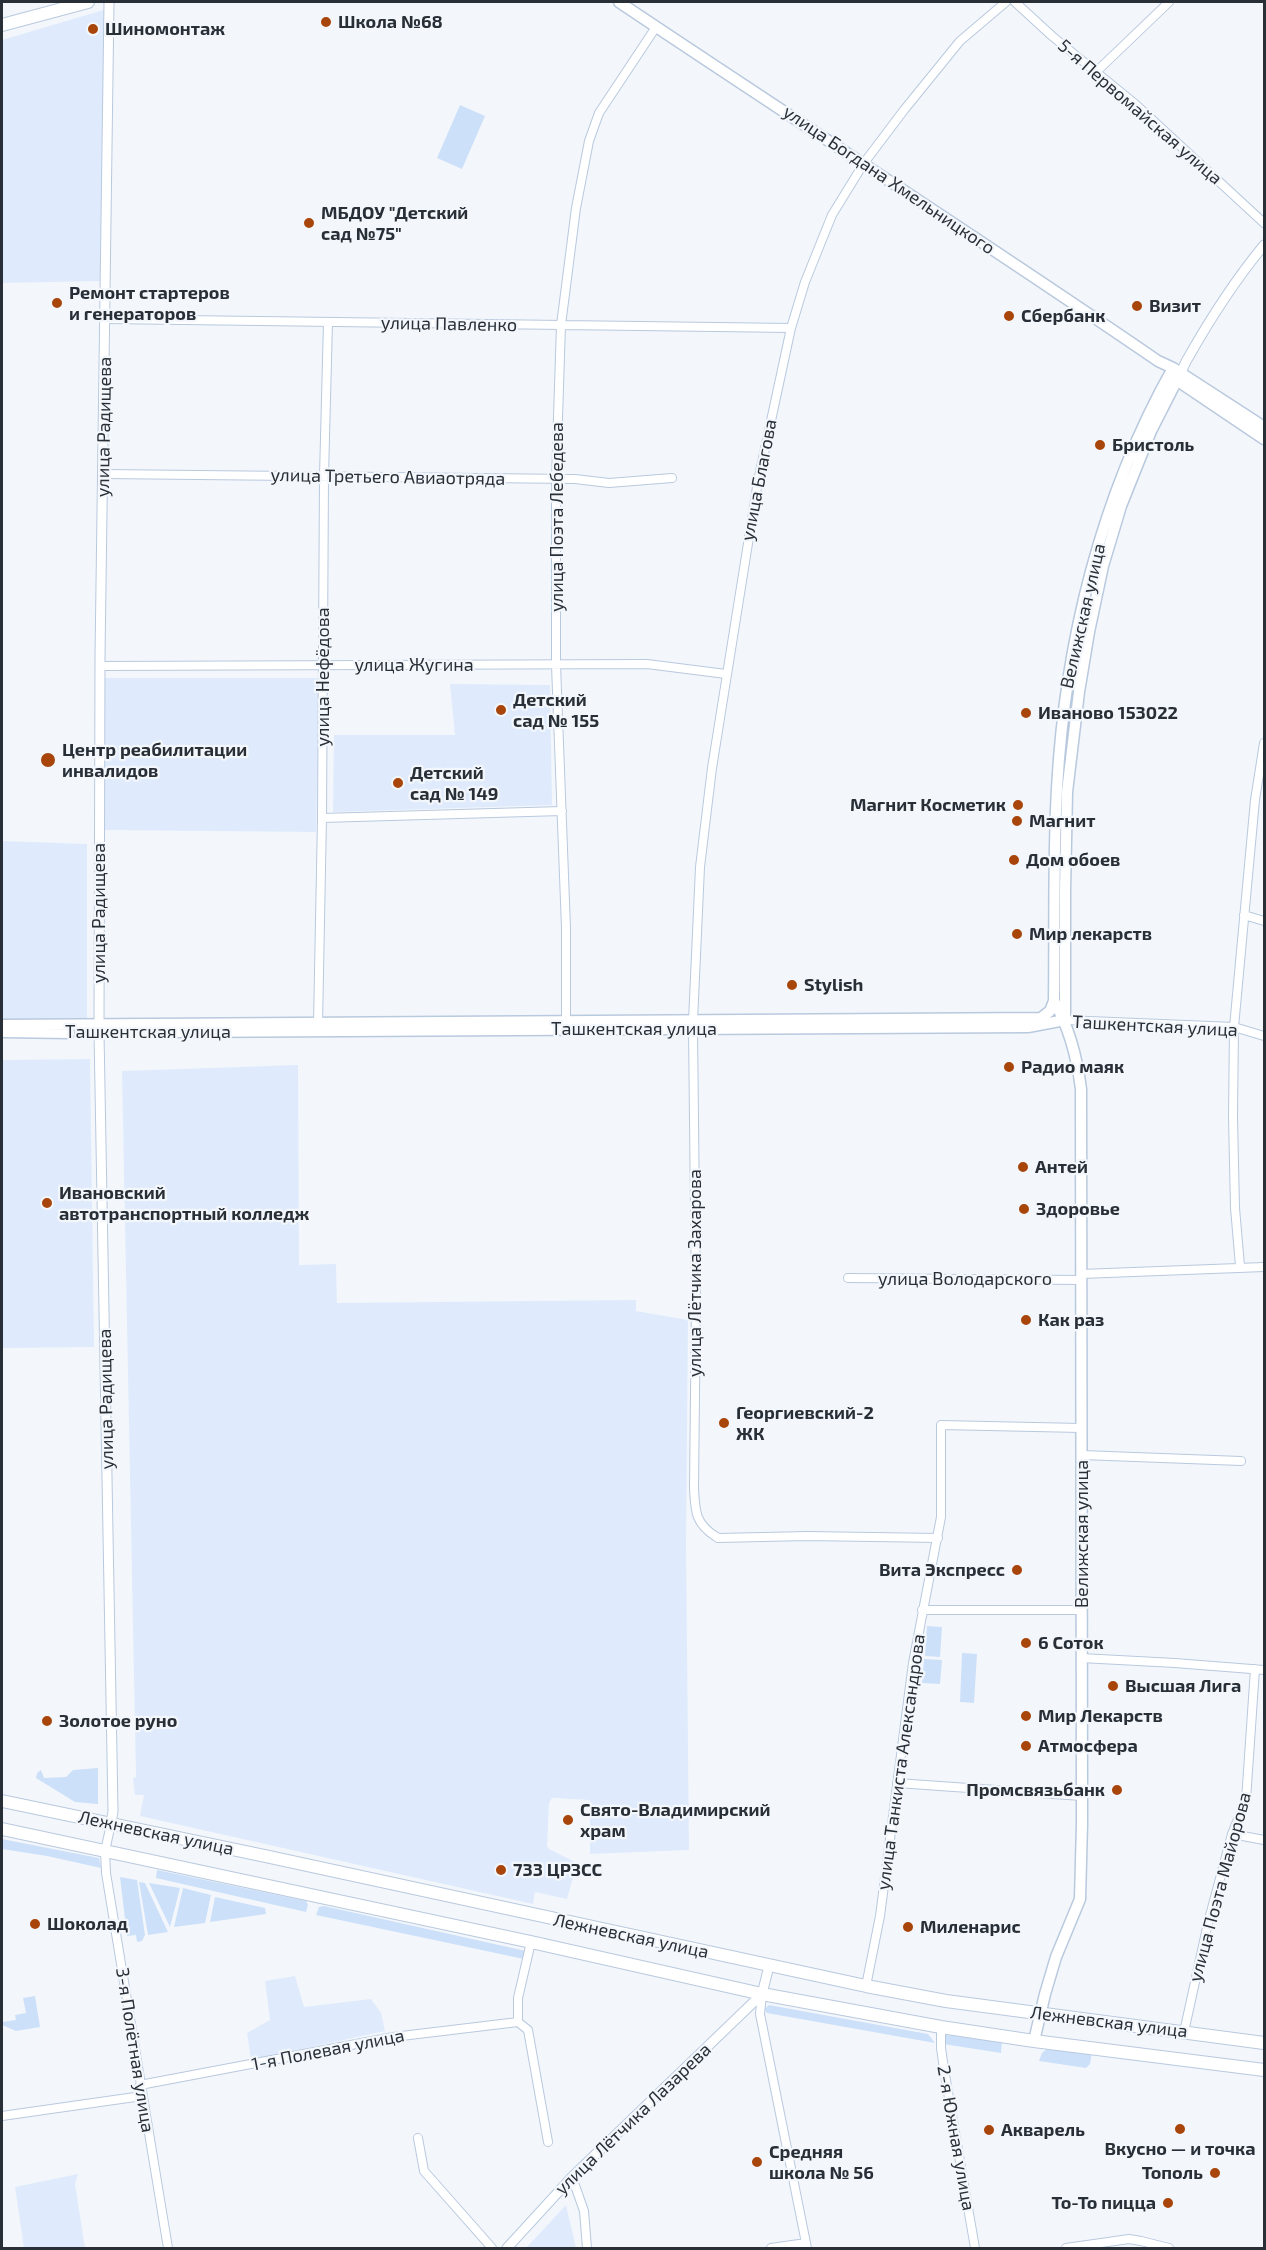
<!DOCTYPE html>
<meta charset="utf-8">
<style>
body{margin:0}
#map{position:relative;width:1266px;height:2250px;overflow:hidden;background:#f3f7fb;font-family:"Exo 2",sans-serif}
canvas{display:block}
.frame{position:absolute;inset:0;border:3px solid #292f37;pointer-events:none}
</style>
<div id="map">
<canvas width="1266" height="2250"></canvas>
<div class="frame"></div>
</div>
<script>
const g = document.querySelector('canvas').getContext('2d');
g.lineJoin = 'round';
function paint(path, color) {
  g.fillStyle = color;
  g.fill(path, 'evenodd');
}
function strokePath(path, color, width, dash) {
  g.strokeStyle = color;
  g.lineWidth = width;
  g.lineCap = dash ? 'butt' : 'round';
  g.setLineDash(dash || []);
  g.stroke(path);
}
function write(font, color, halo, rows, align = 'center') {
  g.font = font + ' "Exo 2",sans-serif';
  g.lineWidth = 4.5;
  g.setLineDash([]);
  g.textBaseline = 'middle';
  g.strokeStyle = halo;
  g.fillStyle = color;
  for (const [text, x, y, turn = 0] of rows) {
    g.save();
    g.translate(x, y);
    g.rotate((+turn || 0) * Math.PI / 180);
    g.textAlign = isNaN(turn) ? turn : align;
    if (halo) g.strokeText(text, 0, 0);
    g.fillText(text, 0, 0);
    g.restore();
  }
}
const built = new Path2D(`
 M 107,9 L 100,281 L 2,283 L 2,40 Z
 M 103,678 L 319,678 L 316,832 L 102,830 Z
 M 450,684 L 550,685 L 552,805 L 333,812 L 334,735 L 455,735 Z
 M 2,841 L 87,844 L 87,1020 L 2,1019 Z
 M 90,1059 L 94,1347 L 2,1348 L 2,1060 Z
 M 298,1065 L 299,1265 L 336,1264 L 337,1303 L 636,1300 L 636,1311 L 688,1320 L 686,1543 L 689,1850 L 590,1854 L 590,1800 L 552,1798 L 549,1803 L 547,1846 L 549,1849 L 577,1863 L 567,1899 L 535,1892 L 533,1904 L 140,1816 L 144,1795 L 135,1795 L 133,1778 L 136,1777 L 122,1071 Z
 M 295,1976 L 304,2007 L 371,1999 L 381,2013 L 385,2031 L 251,2060 L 247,2033 L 270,2020 L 265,1981 Z
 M 78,2174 L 75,2184 L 85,2248 L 24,2248 L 15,2187 Z
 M 566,2205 L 576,2248 L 526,2248 Z`);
const green = new Path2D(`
 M 460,105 L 485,116 L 462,169 L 437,158 Z
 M 927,1626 L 942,1627 L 940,1657 L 925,1656 Z
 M 962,1653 L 977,1654 L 974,1703 L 960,1702 Z
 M 924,1659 L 942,1660 L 940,1684 L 922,1683 Z
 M 98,1768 L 98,1804 L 75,1802 L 36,1778 L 37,1773 L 41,1770 L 44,1778 L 66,1777 L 73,1770 Z
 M 2,1839 L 99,1858 L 101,1868 L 47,1856 L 2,1849 Z
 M 157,1870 L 306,1901 L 308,1905 L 306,1912 L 156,1878 Z
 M 120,1877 L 137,1880 L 145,1935 L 142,1941 L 137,1942 L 136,1935 L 127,1936 Z
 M 139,1882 L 145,1883 L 168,1932 L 148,1935 Z
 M 149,1883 L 180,1888 L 170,1927 Z
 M 183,1888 L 211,1895 L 205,1923 L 174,1927 Z
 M 215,1897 L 265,1908 L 266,1914 L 210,1922 Z
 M 324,1906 L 526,1951 L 524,1959 L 316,1915 L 319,1907 Z
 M 35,1996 L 40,2027 L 16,2031 L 2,2025 L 2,2022 L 16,2020 L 15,2015 L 26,2013 L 23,1998 Z
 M 769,2005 L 928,2034 L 935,2043 L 767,2013 L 764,2009 Z
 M 946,2035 L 1002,2042 L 1001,2053 L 943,2044 L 943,2036 Z
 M 1048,2048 L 1092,2053 L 1090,2064 L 1086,2068 L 1039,2061 L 1042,2053 Z`);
const minor = new Path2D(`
 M 1015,2 L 1052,36 L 1134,103 L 1264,223
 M 1096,72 L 1169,2
 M 107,319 L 791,328
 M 104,474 L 575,479 L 609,483 L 672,478
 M 100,666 L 647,664 L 726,674
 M 322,818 L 562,811
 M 1244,915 L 1264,921
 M 1065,1020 L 1234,1027 L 1264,1036
 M 693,1021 L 700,867 L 712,768 L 758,481 L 791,328 L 805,282 L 832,215 L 864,163 L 904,110 L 960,41 L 1006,2
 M 566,1022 L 566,928 L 556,665 L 556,479 L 561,325 L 576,208 L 589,141 L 599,113 L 656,27
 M 318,1024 L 322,818 L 324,476 L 328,322
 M 693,1028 L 696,1302 L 694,1487 C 695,1512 695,1524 718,1538 L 807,1536 L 938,1538
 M 1240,1266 L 1235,1208 L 1233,1117 L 1234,1027 L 1255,800 L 1264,743
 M 1081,1274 L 1264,1267
 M 848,1278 L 1081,1280
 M 1082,1455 L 1241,1461
 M 922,1610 L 1082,1610
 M 1081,1658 L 1175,1663 L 1264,1670
 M 897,1783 L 1082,1796
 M 111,1824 L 105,1851 L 106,1873 L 168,2248
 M 1232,1834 L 1264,1840
 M 531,1942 L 518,1998 L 518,2022 L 528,2030 L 548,2142
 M 866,1986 L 880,1916 L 913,1663 L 941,1517 L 941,1425 L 1081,1428
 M 762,1994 L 760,2014 L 807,2248
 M 941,2027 L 941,2048 L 944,2069 L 975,2248
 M 1184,2032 L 1208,1923 L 1232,1834 L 1246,1800 L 1255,1669
 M 140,2085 L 393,2037 L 518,2022
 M 2,2116 L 142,2096
 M 418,2138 L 424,2171 L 492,2248
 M 572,2177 L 584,2211 L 587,2248
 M 771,2248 L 806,2243
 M 1066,2248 L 1129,2239 L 1141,2241 L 1169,2248`);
const tertiary = new Path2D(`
 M 1178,379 C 1182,372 1184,364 1188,358 C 1210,319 1236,279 1264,245
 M 99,1025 L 100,657 L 109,2
 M 99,1033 L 113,1811 L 111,1824
 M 507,2248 L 572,2177 L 762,1994 L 769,1966`);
const secondary = new Path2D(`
 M 619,2 C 798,122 980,239 1158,361 L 1173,368 L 1264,427
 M 1172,377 L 1264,439
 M 1065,1019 L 1065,891 L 1067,792 L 1079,692 L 1089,632 L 1103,566 L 1121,506 L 1151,431 L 1177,380
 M 2,1025 L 1041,1018 L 1050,1011 L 1054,1001 C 1055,930 1053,859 1057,788 C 1065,642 1101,496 1173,368
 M 2,1032 L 69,1033
 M 172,1032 L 1028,1027 L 1065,1020
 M 1034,2041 L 1045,1994 L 1056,1957 L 1080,1899 L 1082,1824 L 1081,1089 C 1077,1057 1070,1029 1054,1001`);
const primary = new Path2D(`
 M 2,25 L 88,2`);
const trunk = new Path2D(`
 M 2,1801 L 265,1856 L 866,1986 L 946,2001 L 1264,2043
 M 2,1829 L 531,1942 L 762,1994 L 941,2027 L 1034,2041 L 1264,2070`);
const markers = [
 [326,22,6,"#a8450b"],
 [93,29,6,"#a8450b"],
 [309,223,6,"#a8450b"],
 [57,303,6,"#a8450b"],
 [1137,306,6,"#a8450b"],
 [1009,316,6,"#a8450b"],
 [1100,445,6,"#a8450b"],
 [501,710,6,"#a8450b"],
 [1026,713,6,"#a8450b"],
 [48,760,8,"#a8450b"],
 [398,783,6,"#a8450b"],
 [1018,805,6,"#a8450b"],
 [1017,821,6,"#a8450b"],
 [1014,860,6,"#a8450b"],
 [1017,934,6,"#a8450b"],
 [792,985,6,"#a8450b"],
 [1009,1067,6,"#a8450b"],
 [1023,1167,6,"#a8450b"],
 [47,1203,6,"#a8450b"],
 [1024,1209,6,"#a8450b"],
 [1026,1320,6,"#a8450b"],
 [724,1423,6,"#a8450b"],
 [1017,1570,6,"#a8450b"],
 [1026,1643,6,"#a8450b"],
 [1113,1686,6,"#a8450b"],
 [1026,1716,6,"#a8450b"],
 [47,1721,6,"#a8450b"],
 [1026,1746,6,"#a8450b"],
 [1117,1790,6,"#a8450b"],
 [568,1820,6,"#a8450b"],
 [501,1870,6,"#a8450b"],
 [35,1924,6,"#a8450b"],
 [908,1927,6,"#a8450b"],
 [1180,2129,6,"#a8450b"],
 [989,2130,6,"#a8450b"],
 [757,2162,6,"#a8450b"],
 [1215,2173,6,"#a8450b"],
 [1168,2203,6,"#a8450b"]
];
const poiNames = [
 ["Школа №68",338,22],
 ["Шиномонтаж",105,29],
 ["МБДОУ \"Детский",321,213],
 ["сад №75\"",321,234],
 ["Ремонт стартеров",69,293],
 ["и генераторов",69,314],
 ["Визит",1149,306],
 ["Сбербанк",1021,316],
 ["Бристоль",1112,445],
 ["Детский",513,700],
 ["сад № 155",513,721],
 ["Иваново 153022",1038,713],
 ["Центр реабилитации",62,750],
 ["инвалидов",62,771],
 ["Детский",410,773],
 ["сад № 149",410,794],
 ["Магнит Косметик",1006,805,"right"],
 ["Магнит",1029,821],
 ["Дом обоев",1026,860],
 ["Мир лекарств",1029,934],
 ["Stylish",804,985],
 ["Радио маяк",1021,1067],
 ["Антей",1035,1167],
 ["Ивановский",59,1193],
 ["автотранспортный колледж",59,1214],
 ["Здоровье",1036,1209],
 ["Как раз",1038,1320],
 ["Георгиевский-2",736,1413],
 ["ЖК",736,1434],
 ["Вита Экспресс",1005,1570,"right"],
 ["6 Соток",1038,1643],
 ["Высшая Лига",1125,1686],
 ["Мир Лекарств",1038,1716],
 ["Золотое руно",59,1721],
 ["Атмосфера",1038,1746],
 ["Промсвязьбанк",1105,1790,"right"],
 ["Свято-Владимирский",580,1810],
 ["храм",580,1831],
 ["733 ЦРЗСС",513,1870],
 ["Шоколад",47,1924],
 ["Миленарис",920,1927],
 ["Акварель",1001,2130],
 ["Вкусно — и точка",1180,2149,"center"],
 ["Средняя",769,2152],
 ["школа № 56",769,2173],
 ["Тополь",1203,2173,"right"],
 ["То-То пицца",1156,2203,"right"]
];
const streetNames = [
 ["5-я Первомайская улица",1140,112,41],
 ["улица Богдана Хмельницкого",889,180,34],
 ["улица Павленко",449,324,1],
 ["улица Радищева",104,427,-89],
 ["улица Третьего Авиаотряда",388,477,1],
 ["улица Благова",759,480,-79],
 ["улица Поэта Лебедева",557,517,-90],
 ["Велижская улица",1083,616,-77],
 ["улица Жугина",414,665],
 ["улица Нефёдова",323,677,-90],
 ["улица Радищева",99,913,-90],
 ["Ташкентская улица",1155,1026,3],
 ["Ташкентская улица",634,1029],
 ["Ташкентская улица",148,1032],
 ["улица Лётчика Захарова",695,1273,-90],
 ["улица Володарского",965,1279],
 ["улица Радищева",106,1399,-91],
 ["Велижская улица",1082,1534,-90],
 ["улица Танкиста Александрова",901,1762,-82],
 ["Лежневская улица",156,1833,12],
 ["улица Поэта Майорова",1220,1887,-75],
 ["Лежневская улица",631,1936,12],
 ["Лежневская улица",1109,2022,7],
 ["3-я Полётная улица",135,2050,81],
 ["1-я Полевая улица",328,2050,-11],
 ["улица Лётчика Лазарева",633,2119,-44],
 ["2-я Южная улица",956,2138,80]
];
paint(built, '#dfebfc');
paint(green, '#cde0f9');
strokePath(minor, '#b9c9de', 10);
strokePath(tertiary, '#b9c9de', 11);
strokePath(secondary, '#b9c9de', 13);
strokePath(primary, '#b9c9de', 14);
strokePath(trunk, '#b9c9de', 14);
strokePath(minor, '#fff', 8);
strokePath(tertiary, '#fff', 9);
strokePath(secondary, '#fff', 10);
strokePath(primary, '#fff', 12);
strokePath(trunk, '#fff', 12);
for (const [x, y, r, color] of markers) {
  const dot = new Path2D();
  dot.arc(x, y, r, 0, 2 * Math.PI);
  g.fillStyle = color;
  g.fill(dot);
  strokePath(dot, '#f3f7fb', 2);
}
write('bold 18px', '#292f37', '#f3f7fb', poiNames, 'left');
write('18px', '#292f37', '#f3f7fb', streetNames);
</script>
